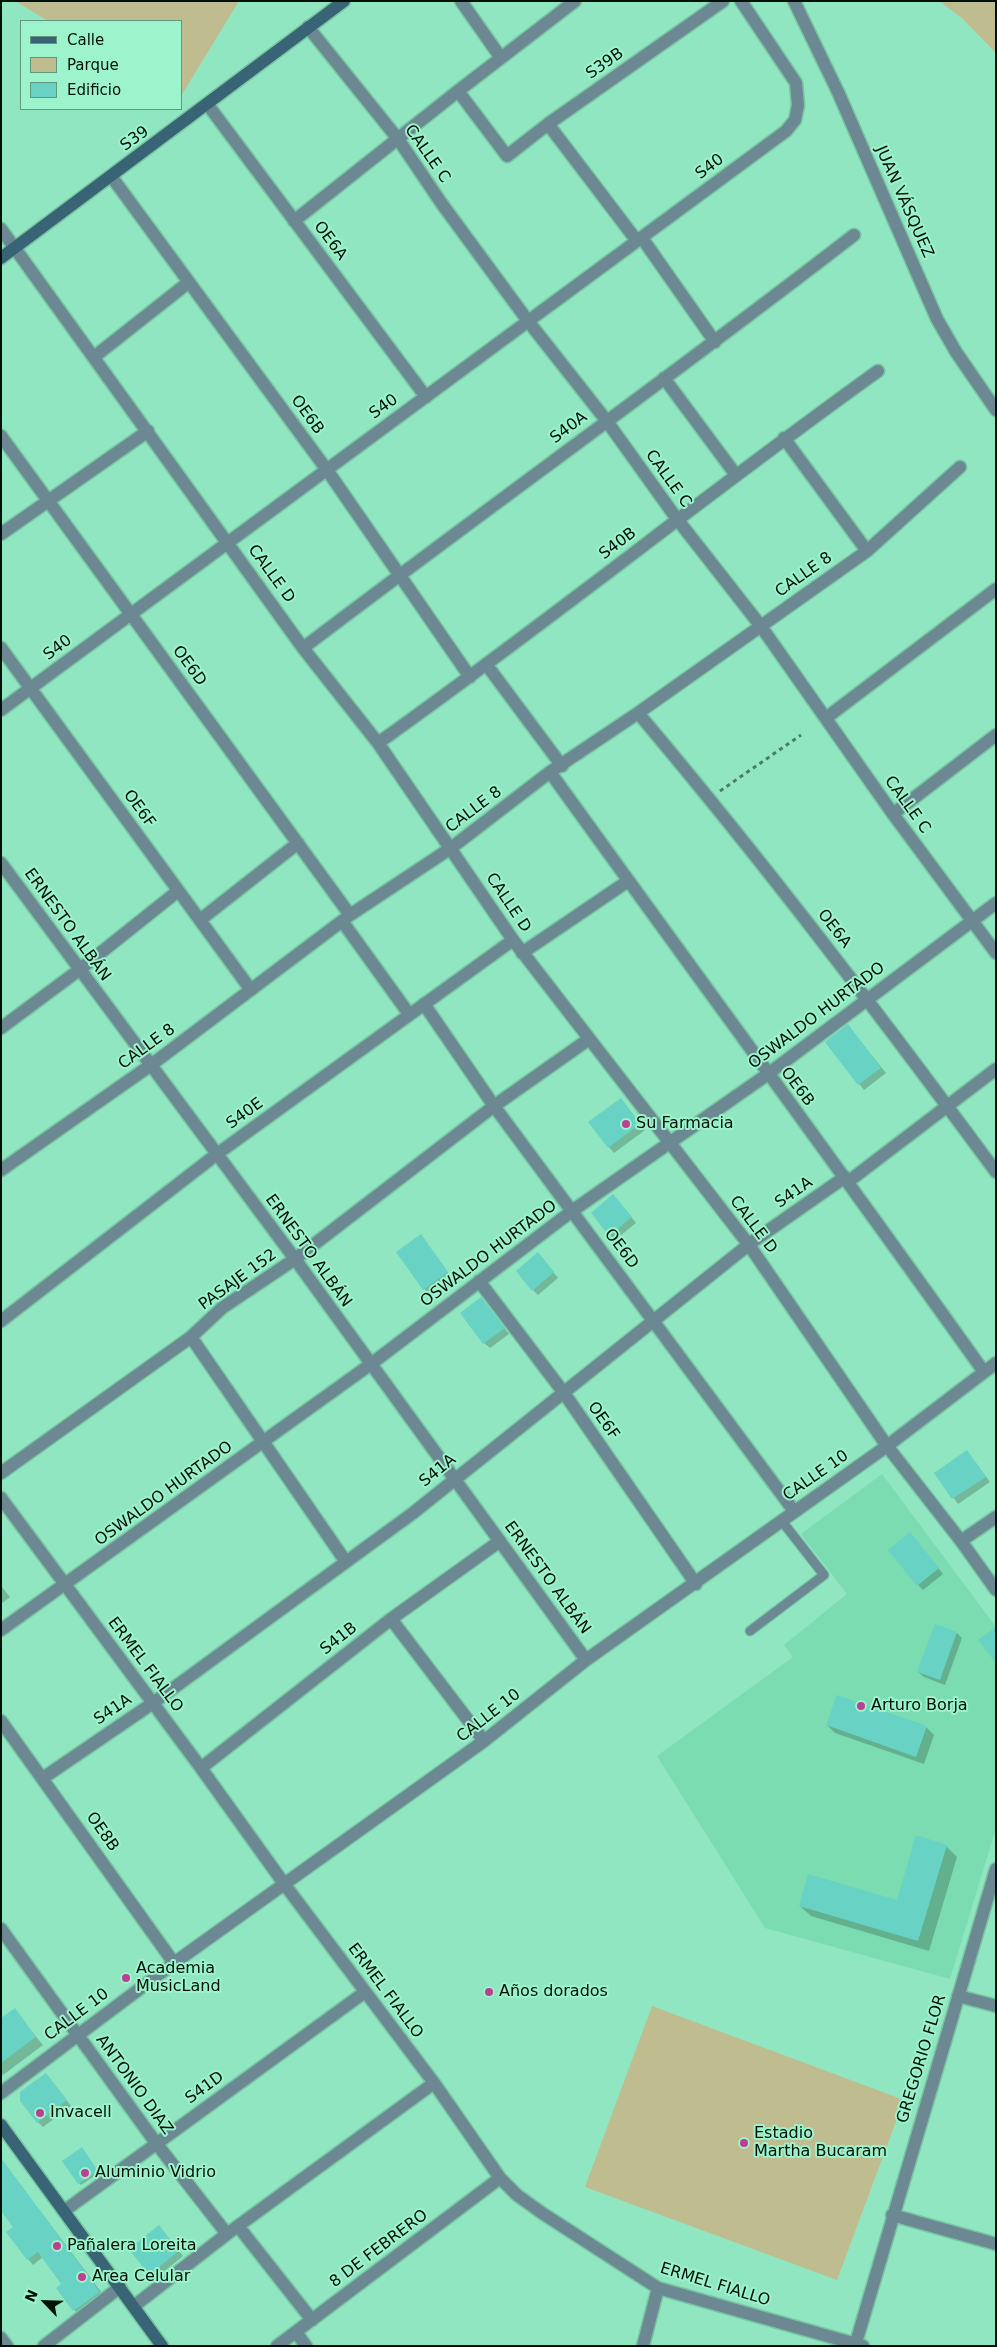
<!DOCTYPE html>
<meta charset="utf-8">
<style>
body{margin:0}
#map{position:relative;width:997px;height:2347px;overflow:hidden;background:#8fe6c0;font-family:"DejaVu Sans",sans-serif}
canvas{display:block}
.frame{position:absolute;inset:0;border:2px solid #001108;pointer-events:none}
.legend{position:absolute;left:20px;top:20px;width:162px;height:90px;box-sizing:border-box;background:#9cf3cc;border:1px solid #5e997e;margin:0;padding:6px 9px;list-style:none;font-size:15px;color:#001108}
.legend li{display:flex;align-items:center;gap:10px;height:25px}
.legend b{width:25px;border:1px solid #5e997e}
.north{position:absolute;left:20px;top:2277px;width:50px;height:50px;-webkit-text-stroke:4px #9cf3cc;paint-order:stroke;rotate:294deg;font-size:14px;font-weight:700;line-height:20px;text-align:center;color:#001108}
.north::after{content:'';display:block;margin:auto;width:18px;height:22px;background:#001108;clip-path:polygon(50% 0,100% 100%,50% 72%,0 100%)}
</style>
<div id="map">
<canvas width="997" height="2347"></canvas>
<div class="frame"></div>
<ul class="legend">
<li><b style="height:6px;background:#386475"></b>Calle</li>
<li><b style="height:14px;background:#bfbc90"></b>Parque</li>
<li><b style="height:14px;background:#68d2c4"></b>Edificio</li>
</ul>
<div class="north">N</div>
</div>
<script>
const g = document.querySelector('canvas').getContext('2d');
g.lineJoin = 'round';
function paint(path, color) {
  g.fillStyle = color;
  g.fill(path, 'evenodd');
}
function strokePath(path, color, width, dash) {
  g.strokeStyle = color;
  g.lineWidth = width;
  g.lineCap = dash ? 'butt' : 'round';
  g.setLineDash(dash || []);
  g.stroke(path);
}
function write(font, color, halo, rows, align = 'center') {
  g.font = font + ' "DejaVu Sans",sans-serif';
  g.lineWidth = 4;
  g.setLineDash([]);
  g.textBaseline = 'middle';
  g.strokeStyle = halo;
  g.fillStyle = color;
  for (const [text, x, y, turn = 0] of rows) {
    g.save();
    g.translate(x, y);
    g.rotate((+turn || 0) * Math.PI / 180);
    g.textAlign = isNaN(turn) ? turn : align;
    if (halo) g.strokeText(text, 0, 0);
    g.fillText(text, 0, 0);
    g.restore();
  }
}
const built = new Path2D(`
 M 882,1474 L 996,1627 L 996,1828 L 950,1979 L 765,1928 L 657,1756 L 793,1657 L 784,1645 L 847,1594 L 801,1534 Z`);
const green = new Path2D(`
 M 15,1 L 239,1 L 181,96 L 181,21 L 48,21 Z
 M 939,1 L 996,1 L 996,53 L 963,19 Z
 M 652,2006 L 904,2100 L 837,2280 L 585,2187 Z`);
const shadow = new Path2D(`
 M 848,1026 L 886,1073 L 864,1090 L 827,1042 Z
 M 621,1099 L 645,1130 L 614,1153 L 609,1147 Z
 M 618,1201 L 636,1223 L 615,1240 L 610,1235 Z
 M 421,1236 L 452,1278 L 429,1295 L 397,1252 Z
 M 543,1259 L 558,1278 L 538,1295 L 533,1290 Z
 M 486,1304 L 509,1334 L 490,1348 L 484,1343 Z
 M 967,1451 L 990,1482 L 958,1504 L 936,1473 Z
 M 915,1539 L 943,1574 L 923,1590 L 918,1585 Z
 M 1,1586 L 10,1597 L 1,1604 Z
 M 957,1633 L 962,1638 L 945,1685 L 924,1677 L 918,1672 Z
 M 827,1725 L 926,1727 L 934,1735 L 924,1764 L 835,1733 Z
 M 946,1846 L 957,1857 L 929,1951 L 811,1916 L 800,1906 L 897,1902 Z
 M 14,2010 L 43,2045 L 3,2075 L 1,2073 L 1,2020 Z
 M 46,2074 L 71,2106 L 43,2127 L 38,2122 Z
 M 84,2151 L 99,2173 L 81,2185 L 79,2183 Z
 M 1,2159 L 105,2297 L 79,2316 L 58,2288 L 63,2285 L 43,2257 L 33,2265 L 7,2233 L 15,2227 Z
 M 164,2232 L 183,2256 L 155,2279 L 150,2274 Z`);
const building = new Path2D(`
 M 848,1024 L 881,1068 L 858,1085 L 825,1042 Z
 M 621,1098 L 640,1124 L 608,1148 L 588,1122 Z
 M 613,1194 L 632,1217 L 609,1236 L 591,1213 Z
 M 421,1234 L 448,1272 L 423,1290 L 396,1252 Z
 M 538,1252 L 554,1272 L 532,1291 L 516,1271 Z
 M 481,1297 L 505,1328 L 483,1344 L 460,1313 Z
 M 967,1450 L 986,1477 L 952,1499 L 934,1473 Z
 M 910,1532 L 939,1568 L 917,1586 L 888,1550 Z
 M 935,1624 L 957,1632 L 940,1680 L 917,1672 Z
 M 996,1627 L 996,1663 L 978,1640 Z
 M 837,1695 L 927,1726 L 916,1757 L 826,1725 Z
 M 916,1835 L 947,1845 L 918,1941 L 799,1906 L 808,1874 L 897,1900 Z
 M 15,2008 L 36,2037 L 1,2063 L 1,2018 Z
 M 46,2073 L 67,2100 L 37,2123 L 20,2101 L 20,2092 Z
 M 82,2147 L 98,2171 L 78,2184 L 62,2161 Z
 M 1,2158 L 100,2292 L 73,2311 L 56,2288 L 61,2284 L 38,2252 L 27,2260 L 6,2232 L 13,2227 L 1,2211 Z
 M 159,2225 L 179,2251 L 149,2275 L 129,2249 Z`);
const path = new Path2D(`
 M 720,791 L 801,735`);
const lane = new Path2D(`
 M 750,1631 L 824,1575 L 781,1520`);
const street = new Path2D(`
 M 461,1 L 501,58
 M 794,1 L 838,92 L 937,319 L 956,352 L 996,410
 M 308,27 L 398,139 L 442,204 L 528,321 L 606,420 L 677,519 L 760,625 L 893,814 L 996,953
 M 458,91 L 507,156 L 548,124 L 723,1
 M 208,105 L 426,397
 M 548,124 L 637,241
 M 111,176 L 327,470 L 470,677
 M 294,221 L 458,91 L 575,1
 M 1,229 L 303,648 L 378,743 L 513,940 L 749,1245 L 887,1446 L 961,1541 L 996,1590
 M 642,238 L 715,342
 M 94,357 L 189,282
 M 664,378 L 736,475
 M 1,436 L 350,915
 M 784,438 L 867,551
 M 1,534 L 148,431
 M 1,648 L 251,990
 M 303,648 C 486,509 672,376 854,235
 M 486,664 L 562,766
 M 1,710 L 786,131 L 795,120 L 798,105 L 796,83 L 741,1
 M 638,713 C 764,862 880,1015 996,1172
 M 826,718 L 996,589
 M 378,743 C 547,623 709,492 878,371
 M 550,772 C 694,972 841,1171 984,1372
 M 893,814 L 996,735
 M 1,863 L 295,1259 L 586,1660
 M 200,920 L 298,843
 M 342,921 L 409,1014
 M 522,953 L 628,881
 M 424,1004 L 494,1106 L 794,1511
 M 1,1028 L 79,970 L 178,891
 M 1,1170 L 151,1065 L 350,915 L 451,848 L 550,772 L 638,713 L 867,551 L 960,467
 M 849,1181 L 996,1069
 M 479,1281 L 564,1393 L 696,1584
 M 1,1321 L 217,1154 L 513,940
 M 191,1337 L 346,1562
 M 1,1473 L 191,1337 L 222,1308 L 295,1259 L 494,1106 L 589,1039
 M 1,1498 L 201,1768 L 285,1885 L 434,2083 L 500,2178 L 517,2195 L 542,2213 L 658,2288 L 863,2346
 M 961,1541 L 996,1517
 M 391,1619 L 484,1741
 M 1,1630 L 371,1364 L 572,1211 L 768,1074 L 996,903
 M 1,1721 L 174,1963
 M 201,1768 L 391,1619 L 500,1541
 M 43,1778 L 153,1703 L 413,1513 L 752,1242 L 845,1177
 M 1,1929 L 156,2143 L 227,2234
 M 958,1996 L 996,2006
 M 1,2093 L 174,1963 L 484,1741 L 586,1660 L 887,1446 L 996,1363
 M 64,2211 L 365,1992
 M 892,2215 L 996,2244
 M 238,2226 L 312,2320
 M 134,2306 L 227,2234 L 434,2083
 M 296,2332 L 306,2346
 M 1,2338 L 7,2346
 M 44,2346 L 120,2287
 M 277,2346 L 500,2178
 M 643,2346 L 658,2288
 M 855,2346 L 996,1869`);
const secondary = new Path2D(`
 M 1,258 L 344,1
 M 1,2125 L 162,2346`);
const markers = [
 [626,1124,5,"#bc4091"],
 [861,1706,5,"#bc4091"],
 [126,1978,5,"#bc4091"],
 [489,1992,5,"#bc4091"],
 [40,2113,5,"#bc4091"],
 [744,2143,5,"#bc4091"],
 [85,2173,5,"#bc4091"],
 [57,2246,5,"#bc4091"],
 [82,2277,5,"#bc4091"]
];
const streetNames = [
 ["S39B",605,64,-35],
 ["S39",135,139,-36],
 ["CALLE C",427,154,55],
 ["S40",710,167,-37],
 ["JUAN VÁSQUEZ",904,202,66],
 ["OE6A",330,241,53],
 ["S40",384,407,-36],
 ["OE6B",307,415,54],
 ["S40A",569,428,-37],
 ["CALLE C",668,479,54],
 ["S40B",618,544,-37],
 ["CALLE D",271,574,54],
 ["CALLE 8",804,575,-35],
 ["S40",58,648,-37],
 ["OE6D",189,666,54],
 ["CALLE C",907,805,54],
 ["OE6F",139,809,54],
 ["CALLE 8",474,810,-37],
 ["CALLE D",508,903,56],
 ["ERNESTO ALBÁN",67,925,54],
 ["OE6A",834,929,52],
 ["OSWALDO HURTADO",817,1016,-37],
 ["CALLE 8",147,1047,-36],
 ["OE6B",797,1087,53],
 ["S40E",245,1114,-36],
 ["S41A",794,1193,-35],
 ["CALLE D",753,1225,53],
 ["OE6D",621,1249,53],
 ["ERNESTO ALBÁN",308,1251,54],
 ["OSWALDO HURTADO",489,1254,-37],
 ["PASAJE 152",238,1280,-36],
 ["OE6F",603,1421,55],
 ["S41A",438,1471,-39],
 ["CALLE 10",816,1476,-35],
 ["OSWALDO HURTADO",164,1494,-36],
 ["ERNESTO ALBÁN",547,1578,54],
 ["S41B",339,1639,-38],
 ["ERMEL FIALLO",145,1665,53],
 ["S41A",113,1710,-34],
 ["CALLE 10",489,1716,-38],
 ["OE8B",102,1832,55],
 ["ERMEL FIALLO",385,1991,53],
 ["CALLE 10",77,2015,-37],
 ["GREGORIO FLOR",922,2059,-73],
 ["ANTONIO DIAZ",134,2085,54],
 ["S41D",205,2088,-36],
 ["8 DE FEBRERO",379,2249,-37],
 ["ERMEL FIALLO",715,2285,17]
];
const poiNames = [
 ["Su Farmacia",636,1124],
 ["Arturo Borja",871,1706],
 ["Academia",136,1969],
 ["MusicLand",136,1987],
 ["Años dorados",499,1992],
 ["Invacell",50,2113],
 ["Estadio",754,2134],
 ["Martha Bucaram",754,2152],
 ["Aluminio Vidrio",95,2173],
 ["Pañalera Loreita",67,2246],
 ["Area Celular",92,2277]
];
paint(built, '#7bdcb2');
paint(green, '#bfbc90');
paint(shadow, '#0003');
paint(building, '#68d2c4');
strokePath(lane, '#78c4a3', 11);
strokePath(street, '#78c4a3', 15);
strokePath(secondary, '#78c4a3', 15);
strokePath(path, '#497d66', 3, [4, 4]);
strokePath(lane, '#6b8893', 9);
strokePath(street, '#6b8893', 12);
strokePath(secondary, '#386475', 12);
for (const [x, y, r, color] of markers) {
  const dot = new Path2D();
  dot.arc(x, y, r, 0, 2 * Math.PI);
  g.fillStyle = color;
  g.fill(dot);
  strokePath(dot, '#9cf3cc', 2);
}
write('16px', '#001108', '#9cf3cc', streetNames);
write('16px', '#001108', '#9cf3cc', poiNames, 'left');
</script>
